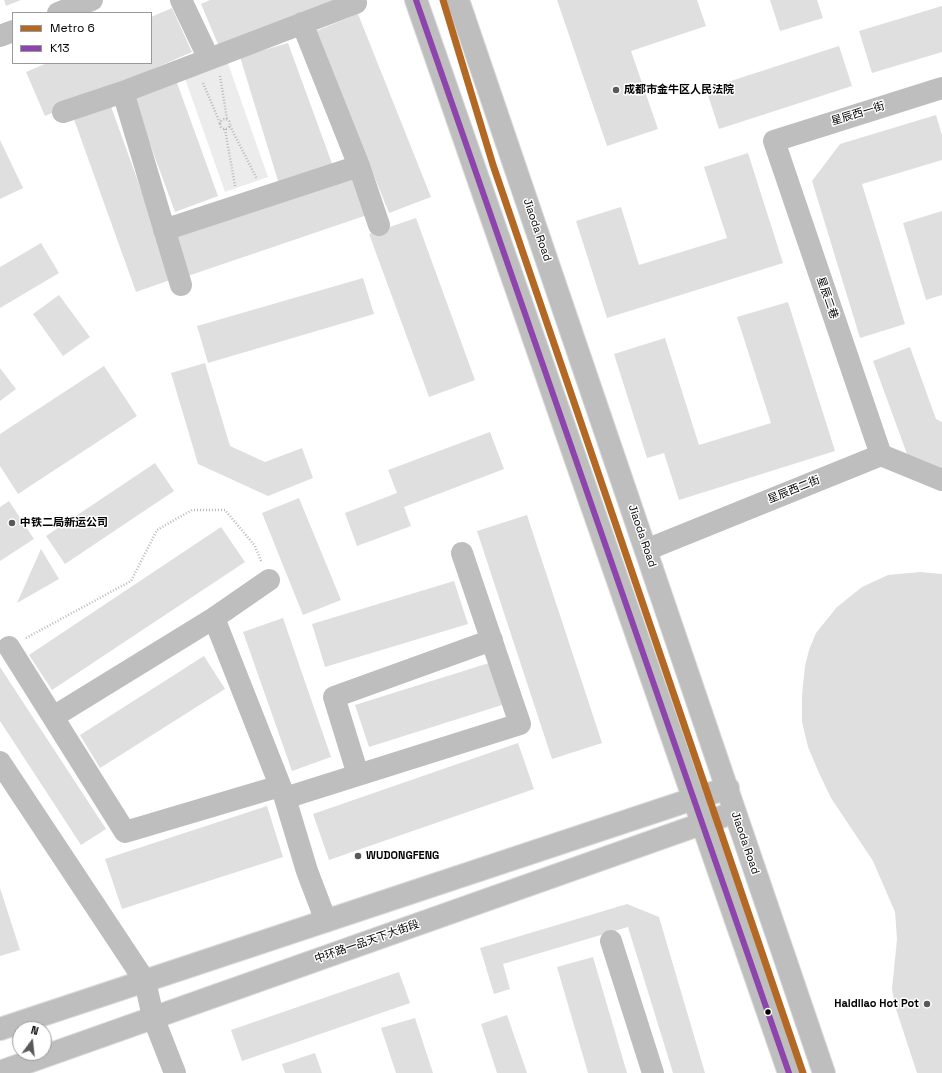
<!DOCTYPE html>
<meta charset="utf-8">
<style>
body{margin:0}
#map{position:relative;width:942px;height:1073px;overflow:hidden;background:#fff;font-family:"Space Grotesk",sans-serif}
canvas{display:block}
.legend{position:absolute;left:12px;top:12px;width:140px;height:52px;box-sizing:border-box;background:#fff;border:1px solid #999;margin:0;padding:5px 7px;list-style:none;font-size:12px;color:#000}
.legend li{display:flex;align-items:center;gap:8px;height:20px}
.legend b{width:20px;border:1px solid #999}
.north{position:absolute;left:12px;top:1021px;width:40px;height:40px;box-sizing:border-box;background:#fff;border:1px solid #999;border-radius:50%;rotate:15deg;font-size:11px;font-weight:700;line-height:16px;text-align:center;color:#000}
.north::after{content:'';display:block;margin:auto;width:14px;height:18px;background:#595959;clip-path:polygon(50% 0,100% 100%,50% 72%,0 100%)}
</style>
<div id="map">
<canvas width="942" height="1073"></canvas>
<ul class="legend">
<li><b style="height:5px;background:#b36924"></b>Metro 6</li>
<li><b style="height:5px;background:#8e44ad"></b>K13</li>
</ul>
<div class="north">N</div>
</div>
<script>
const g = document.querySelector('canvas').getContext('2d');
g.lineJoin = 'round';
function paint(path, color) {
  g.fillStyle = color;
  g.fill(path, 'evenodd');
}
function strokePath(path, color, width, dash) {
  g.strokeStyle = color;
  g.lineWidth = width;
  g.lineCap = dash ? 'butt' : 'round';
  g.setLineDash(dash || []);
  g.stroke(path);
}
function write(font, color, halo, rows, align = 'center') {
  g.font = font + ' "Space Grotesk","Noto Sans SC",sans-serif';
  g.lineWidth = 3;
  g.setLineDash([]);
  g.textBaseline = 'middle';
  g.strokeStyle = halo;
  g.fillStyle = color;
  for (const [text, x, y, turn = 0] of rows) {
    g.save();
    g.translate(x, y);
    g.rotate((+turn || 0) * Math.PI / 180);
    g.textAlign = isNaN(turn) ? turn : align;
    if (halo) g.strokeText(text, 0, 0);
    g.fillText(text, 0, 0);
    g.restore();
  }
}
const green = new Path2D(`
 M 225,55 L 268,177 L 225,192 L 182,70 Z`);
const building = new Path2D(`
 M 4,0 L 21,0 L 6,6 Z
 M 210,0 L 348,0 L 220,49 L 201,4 Z
 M 557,0 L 697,0 L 706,26 L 631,51 L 658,129 L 607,146 Z
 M 770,0 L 817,0 L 823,18 L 780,31 Z
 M 942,6 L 942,52 L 872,73 L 859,31 Z
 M 172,8 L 192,52 L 45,116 L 26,72 L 47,63 L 151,63 L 151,17 Z
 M 358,14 L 431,197 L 389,213 L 316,31 Z
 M 288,43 L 334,169 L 279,184 L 240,57 Z
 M 839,46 L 852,86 L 719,129 L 706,89 Z
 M 176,80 L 218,196 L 175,212 L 132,95 Z
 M 108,98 L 173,279 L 136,292 L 71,111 Z
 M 936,115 L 942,135 L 942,160 L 862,184 L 905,324 L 860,338 L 812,181 L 840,144 Z
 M 0,140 L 23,188 L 0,199 Z
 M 748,153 L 783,263 L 607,318 L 576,221 L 621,207 L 639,265 L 727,238 L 704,167 Z
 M 356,174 L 370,214 L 182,278 L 168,239 Z
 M 942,211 L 942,295 L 926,300 L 903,223 Z
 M 416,218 L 475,380 L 429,397 L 369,234 Z
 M 41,243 L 59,273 L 0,308 L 0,267 Z
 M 363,278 L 374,314 L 208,363 L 197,326 Z
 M 59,295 L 90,337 L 63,356 L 33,314 Z
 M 788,302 L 835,451 L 679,500 L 664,453 L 647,458 L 614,354 L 665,338 L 699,445 L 771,423 L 737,317 Z
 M 910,347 L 936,419 L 942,422 L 942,468 L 907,454 L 873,361 Z
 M 205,363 L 230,446 L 265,462 L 302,448 L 313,478 L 268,496 L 198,464 L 171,373 Z
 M 104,366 L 137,416 L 18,494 L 0,466 L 0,434 Z
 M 0,368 L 16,389 L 0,401 Z
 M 490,432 L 504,469 L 404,507 L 411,526 L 357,546 L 345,513 L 397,493 L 388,470 Z
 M 155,463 L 174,491 L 65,564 L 46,536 Z
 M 299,498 L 341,600 L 303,615 L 262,513 Z
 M 9,501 L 34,539 L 0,561 L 0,507 Z
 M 527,515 L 602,743 L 552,759 L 477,531 Z
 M 221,527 L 245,562 L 52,690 L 29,655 Z
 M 41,549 L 59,579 L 17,603 Z
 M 920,572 L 942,574 L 942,1073 L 917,1073 L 895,1006 L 892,989 L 897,939 L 895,912 L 873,861 L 831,798 L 819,773 L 808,747 L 802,722 L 802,695 L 805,666 L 809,650 L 816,633 L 837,607 L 862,587 L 888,575 Z
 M 454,581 L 468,624 L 325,667 L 312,624 Z
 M 283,618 L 331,757 L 292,771 L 243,632 Z
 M 204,656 L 225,689 L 100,768 L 80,735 Z
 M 489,663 L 502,705 L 369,747 L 355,705 Z
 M 0,667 L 106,829 L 81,845 L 0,721 Z
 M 518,743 L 534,789 L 329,860 L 313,814 Z
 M 267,806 L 283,857 L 122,909 L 105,859 Z
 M 0,888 L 20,950 L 0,956 Z
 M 627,904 L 659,917 L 705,1073 L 673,1073 L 628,927 L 503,964 L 510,989 L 494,994 L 480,948 Z
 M 593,957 L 627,1073 L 588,1073 L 557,967 Z
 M 399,972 L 410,1003 L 242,1061 L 231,1030 Z
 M 507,1015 L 527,1073 L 497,1073 L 481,1024 Z
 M 415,1018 L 433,1073 L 396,1073 L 381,1028 Z
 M 315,1053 L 322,1073 L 285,1073 L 282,1064 Z`);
const path = new Path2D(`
 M 220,76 L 227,119
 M 203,83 L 220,123
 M220 124a5 5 0 1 1 10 0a5 5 0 1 1-10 0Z
 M 230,126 L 257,179
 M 225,129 L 235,186
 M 26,638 L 131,581 L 157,530 L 192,510 L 225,510 L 255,546 L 261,561`);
const minor = new Path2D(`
 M 181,0 L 209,59
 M 58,13 L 92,0
 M 302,23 L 359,166 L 379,225
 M 0,36 L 13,31
 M 123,92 L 181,285
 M 63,112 L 123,92 L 356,3
 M 164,230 L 359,166
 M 881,455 L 774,141 L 942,88
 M 646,550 L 881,455 L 942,480
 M 214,618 L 285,798 L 307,871 L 326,921
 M 9,647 L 125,832 L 280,786
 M 53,717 L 214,618 L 269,580
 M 0,762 L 145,981 L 153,1017 L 175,1073
 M 358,775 L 334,697 L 492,640
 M 285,798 L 520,724 L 462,553
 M 611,941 L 653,1073`);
const major = new Path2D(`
 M 416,0 L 789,1073
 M 458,0 L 824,1073
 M 0,1029 L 693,799 L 728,788
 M 0,1072 L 735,812`);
const bus1 = new Path2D(`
 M 416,0 L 789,1073`);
const metro1 = new Path2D(`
 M 443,0 L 493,165 L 803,1073`);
const markers = [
 [616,90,4,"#595959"],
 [12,523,4,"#595959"],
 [358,856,4,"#595959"],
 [927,1004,4,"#595959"],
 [768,1012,3.5,"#000"]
];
const poiNames = [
 ["成都市金牛区人民法院",624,90],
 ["中铁二局新运公司",20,523],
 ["WUDONGFENG",366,856],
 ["Haidilao Hot Pot",919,1004,"right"]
];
const streetNames = [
 ["星辰西一街",858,114,-17],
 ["Jiaoda Road",537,230,71],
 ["星辰二巷",827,298,71],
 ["星辰西二街",794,490,-22],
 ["Jiaoda Road",642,536,71],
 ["Jiaoda Road",745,843,71],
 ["中环路一品天下大街段",367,942,-19]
];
paint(green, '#ececec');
paint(building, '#dfdfdf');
strokePath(major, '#dbdbdb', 24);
strokePath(path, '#b9b9b9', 2.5, [1, 2]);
strokePath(minor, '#bebebe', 22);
strokePath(major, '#bebebe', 22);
strokePath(bus1, '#8e44ad', 6);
strokePath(metro1, '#b36924', 7);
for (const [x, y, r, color] of markers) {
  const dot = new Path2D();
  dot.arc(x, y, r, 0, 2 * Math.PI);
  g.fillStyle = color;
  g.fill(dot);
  strokePath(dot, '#fff', 1.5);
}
write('bold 11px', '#000', '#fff', poiNames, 'left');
write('11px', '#000', '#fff', streetNames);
</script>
